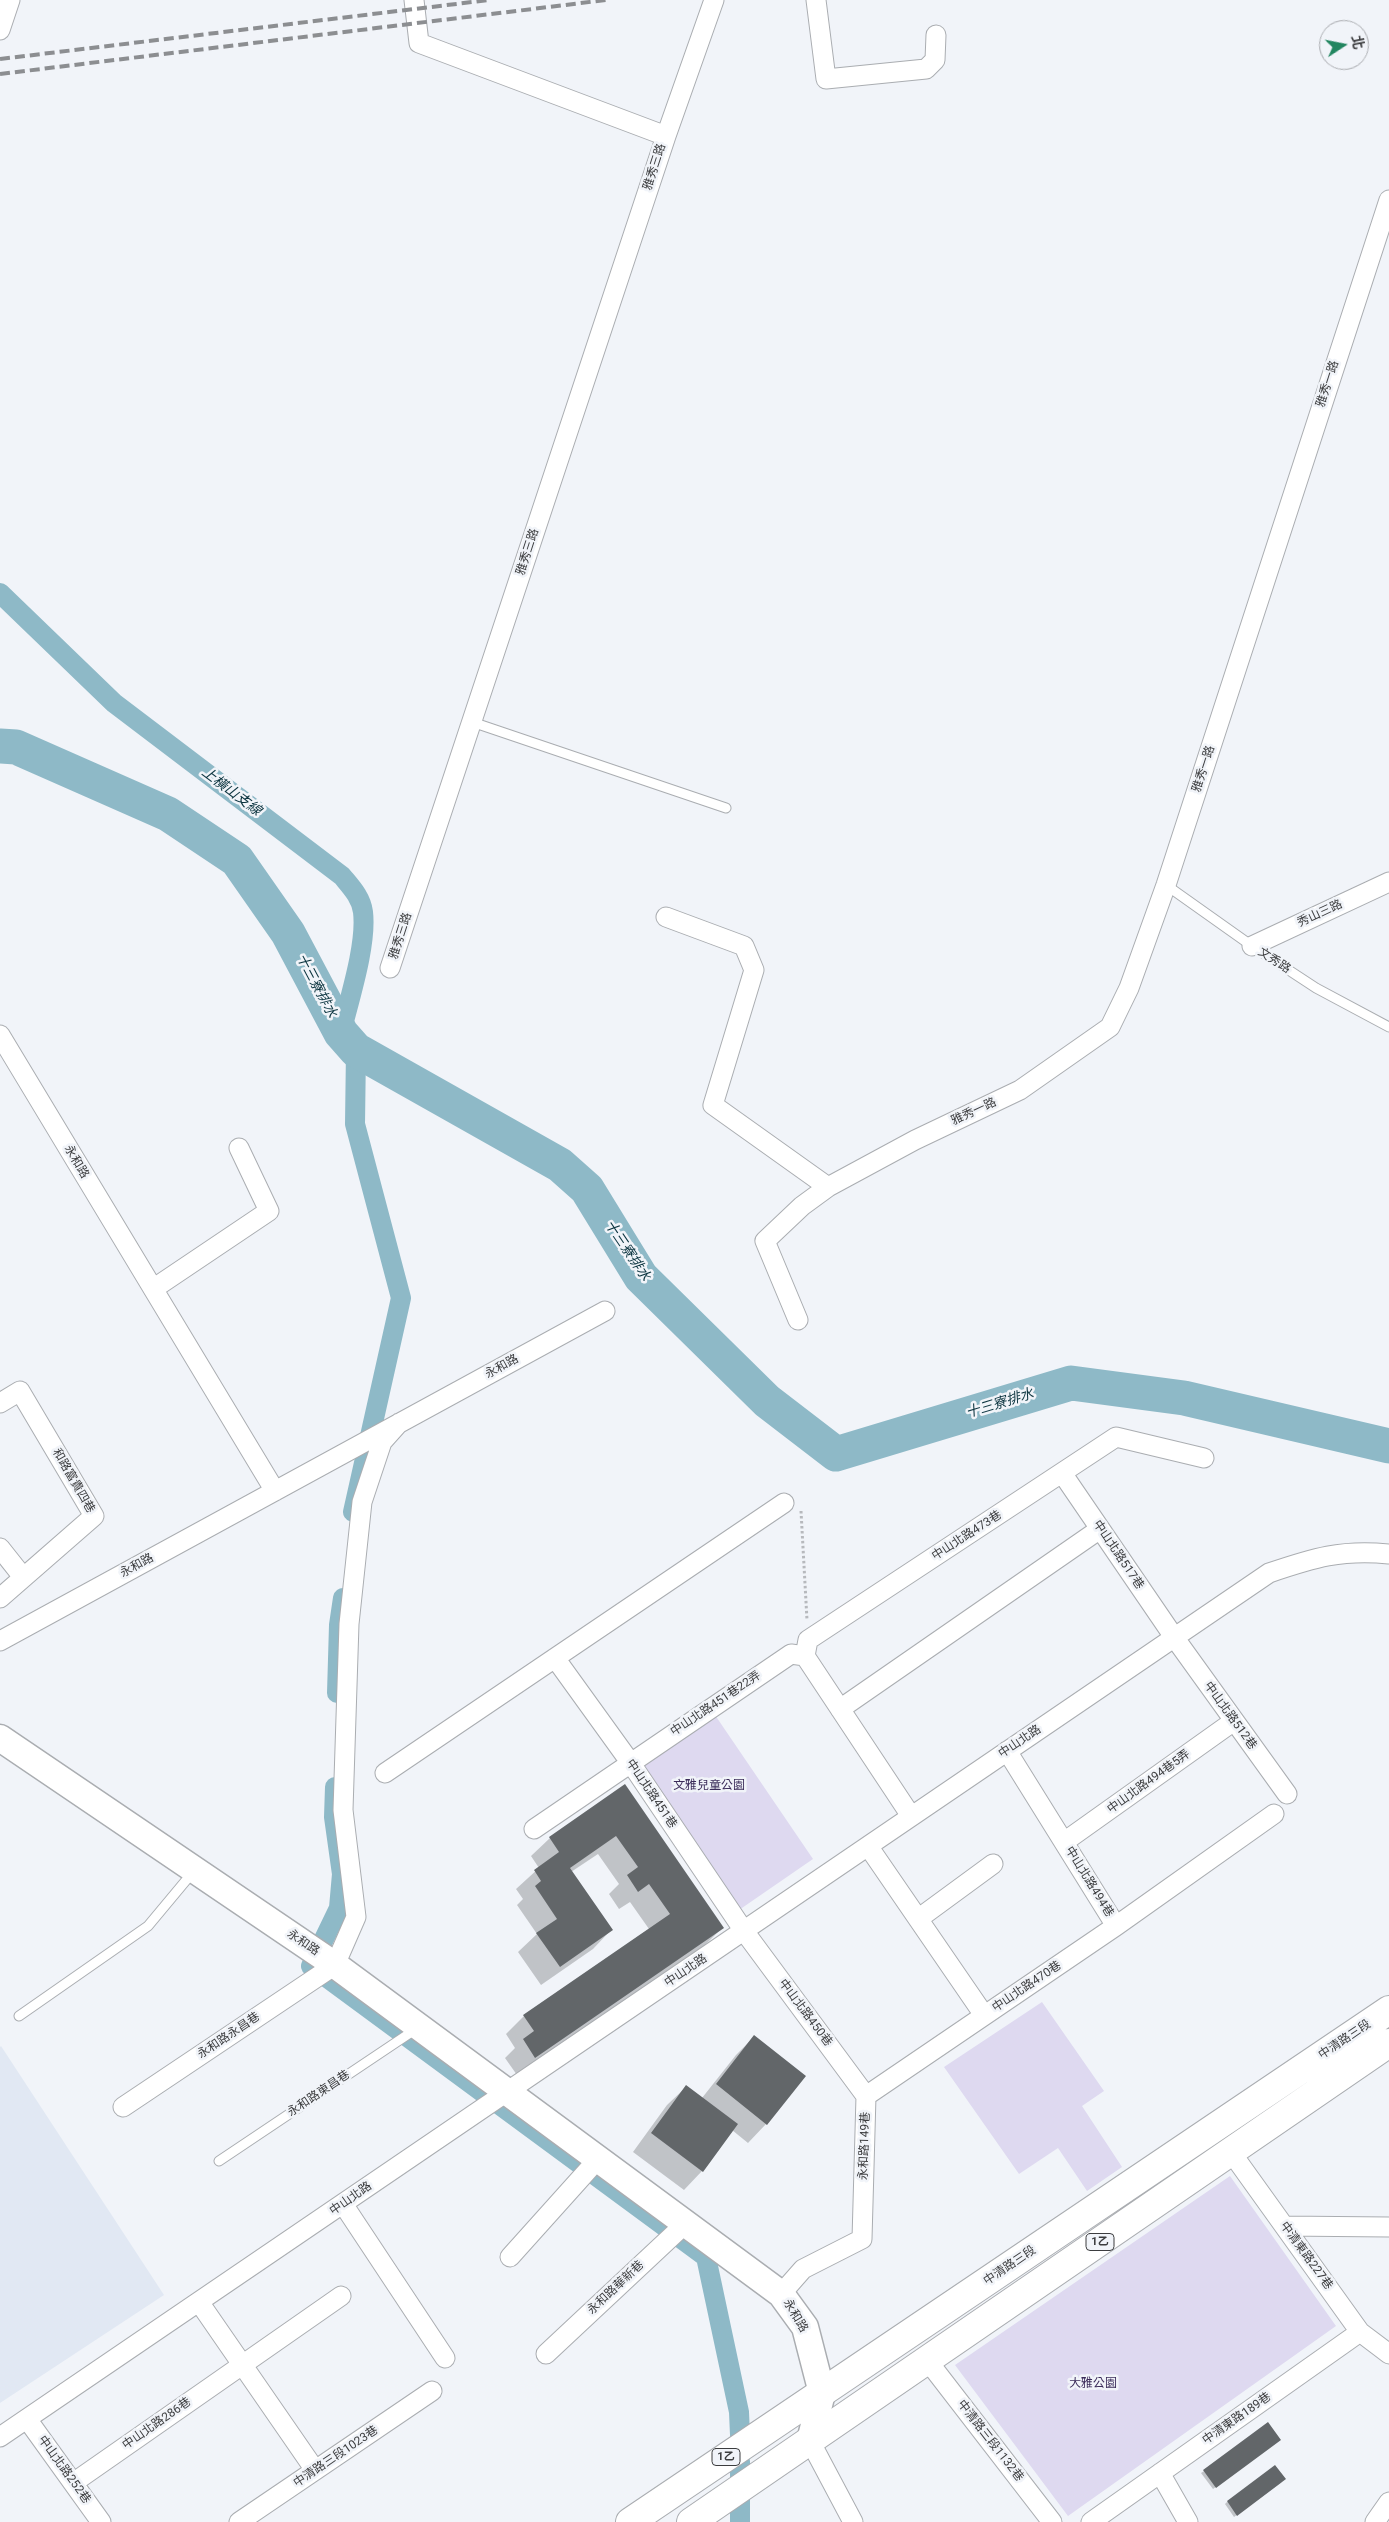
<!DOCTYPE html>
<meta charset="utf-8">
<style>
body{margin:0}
#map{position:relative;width:1389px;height:2522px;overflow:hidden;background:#f1f4f9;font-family:Roboto,"Noto Sans TC",sans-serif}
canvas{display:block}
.north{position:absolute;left:1319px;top:20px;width:50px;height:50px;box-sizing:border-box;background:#f1f4f9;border:1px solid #a9abaf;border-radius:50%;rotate:79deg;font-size:14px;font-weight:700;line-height:20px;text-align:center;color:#3c3d3f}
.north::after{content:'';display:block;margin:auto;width:18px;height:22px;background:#228660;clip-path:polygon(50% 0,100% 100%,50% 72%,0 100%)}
</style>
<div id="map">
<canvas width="1389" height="2522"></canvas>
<div class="north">北</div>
</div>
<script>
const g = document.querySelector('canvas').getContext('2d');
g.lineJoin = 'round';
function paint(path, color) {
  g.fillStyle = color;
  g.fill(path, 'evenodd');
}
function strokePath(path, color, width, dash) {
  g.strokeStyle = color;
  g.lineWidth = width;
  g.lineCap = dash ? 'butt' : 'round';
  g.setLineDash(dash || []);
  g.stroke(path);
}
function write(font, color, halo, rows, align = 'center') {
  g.font = font + ' Roboto,"Noto Sans TC",sans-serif';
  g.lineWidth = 5;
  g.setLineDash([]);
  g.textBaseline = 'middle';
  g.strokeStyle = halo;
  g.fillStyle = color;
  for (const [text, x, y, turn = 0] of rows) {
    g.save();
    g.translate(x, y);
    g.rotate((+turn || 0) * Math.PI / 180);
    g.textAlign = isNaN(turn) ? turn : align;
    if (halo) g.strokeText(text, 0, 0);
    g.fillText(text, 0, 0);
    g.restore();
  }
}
const built = new Path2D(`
 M 1,2046 L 164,2295 L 0,2403 L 0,2047 Z`);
const green = new Path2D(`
 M 715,1715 L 813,1859 L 739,1910 L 640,1765 Z
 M 1042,2002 L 1104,2091 L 1082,2106 L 1122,2167 L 1087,2191 L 1058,2148 L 1019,2174 L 944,2067 Z
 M 1230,2176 L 1336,2326 L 1068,2516 L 955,2365 Z`);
const shadow = new Path2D(`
 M 625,1786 L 722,1928 L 704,1946 L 517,2075 L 505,2058 L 515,2048 L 506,2034 L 524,2016 L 649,1929 L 630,1902 L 619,1909 L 609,1894 L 619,1884 L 598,1854 L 571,1872 L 611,1930 L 593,1949 L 541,1985 L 518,1952 L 537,1934 L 517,1905 L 523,1899 L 516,1889 L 539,1868 L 531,1856 L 550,1838 Z
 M 754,2037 L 766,2124 L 748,2143 L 732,2130 L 702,2171 L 684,2190 L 633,2152 L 667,2105 L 686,2087 L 702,2098 L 736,2055 Z
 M 1277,2442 L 1213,2489 L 1201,2473 L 1204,2471 Z
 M 1282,2482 L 1234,2517 L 1225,2504 L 1227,2502 Z`);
const canal = new Path2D(`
 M 0,593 L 114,703 L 342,876 C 351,887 361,897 363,912 C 367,945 349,1000 341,1033
 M 353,1512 L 401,1298 L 355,1124 L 356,1050
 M 337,1693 L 339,1625 L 343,1598
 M 335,1787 L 334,1817 L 342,1874 L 339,1908 L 311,1966 L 706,2257 L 739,2412 L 740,2435
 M 740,2461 L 740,2522`);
const river = new Path2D(`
 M 0,746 L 16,747 L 168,814 L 237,860 L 288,933 L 341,1033 L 356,1050 L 560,1165 L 587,1189 L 641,1277 L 767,1401 L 836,1454 L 1071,1383 L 1184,1398 L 1389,1446`);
const building = new Path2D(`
 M 625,1784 L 724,1928 L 535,2058 L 523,2039 L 534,2031 L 523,2015 L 670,1914 L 649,1884 L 638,1892 L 627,1875 L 638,1867 L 616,1836 L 570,1868 L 613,1930 L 560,1967 L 536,1933 L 557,1919 L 535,1886 L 541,1881 L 534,1870 L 559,1852 L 549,1837 Z
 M 754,2035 L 806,2076 L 767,2125 L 716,2084 Z
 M 686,2085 L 738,2124 L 703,2172 L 651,2133 Z
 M 1268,2422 L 1281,2440 L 1216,2488 L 1203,2470 Z
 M 1275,2465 L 1286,2479 L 1237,2516 L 1227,2501 Z`);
const path = new Path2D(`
 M 801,1511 L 807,1620`);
const service = new Path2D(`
 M 472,722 L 726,808
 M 1166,885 L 1252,946 L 1316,988 L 1389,1027
 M 19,2016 L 148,1926 L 193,1872
 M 219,2161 L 416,2029`);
const minor = new Path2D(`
 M 414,0 L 419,43 L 666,136
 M 816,0 L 826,79 L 926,69 L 935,60 L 936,35
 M 0,30 L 10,0
 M 666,917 L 744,946 L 754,970 L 713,1105 L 828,1187
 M 1252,946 L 1389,882
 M 390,968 L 666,136 L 714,0
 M 0,1035 L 275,1491
 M 153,1289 L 269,1211 L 239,1148
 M 798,1320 L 765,1241 L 802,1206 L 828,1187 L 915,1140 L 1020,1090 L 1110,1027 L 1129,988 L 1166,885 L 1389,200
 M 0,1403 L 20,1391 L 94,1516 L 0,1598
 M 1062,1473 L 1174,1637 L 1287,1794
 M 0,1548 L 23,1577
 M 0,1641 L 605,1311
 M 555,1658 L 630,1762 L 744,1931 L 866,2096
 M 840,1709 L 1100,1529
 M 1007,1751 L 1116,1926
 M 385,1773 L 784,1503
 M 911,1816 L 805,1656 L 808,1640 L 1116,1437 L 1204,1458
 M 534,1829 L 791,1654 L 805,1656
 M 1064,1842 L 1234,1721
 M 868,1846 L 984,2015
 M 918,1919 L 993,1864
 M 866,2096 L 1116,1926 L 1274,1814
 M 123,2107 L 335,1965 L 356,1917 L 343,1810 L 349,1624 L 362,1502 L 382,1442 L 399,1423
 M 1231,2152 L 1360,2332 L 1389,2354
 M 343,2204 L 445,2358
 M 1284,2226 L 1389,2227
 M 510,2257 L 598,2159
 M 781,2294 L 803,2269 L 862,2239 L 866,2096
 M 199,2302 L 315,2470
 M 546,2354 L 686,2223
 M 927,2360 L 1052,2522
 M 27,2419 L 101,2522
 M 0,2437 L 1269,1573 C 1313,1558 1342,1549 1389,1554
 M 810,2441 L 853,2522
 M 1160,2473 L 1188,2522
 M 73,2483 L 341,2296
 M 239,2522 L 432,2391
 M 1091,2522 L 1360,2332
 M 1375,2522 L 1389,2502`);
const secondary = new Path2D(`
 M 0,1738 L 335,1965 L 781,2294 L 805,2327 L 822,2393 L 810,2441`);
const primary = new Path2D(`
 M 630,2522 L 1389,2010
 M 691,2522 L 1389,2043`);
const rail = new Path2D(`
 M 0,59 L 489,0
 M 0,74 L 606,0`);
const shields = [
 [1100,2242,28],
 [726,2457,28]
];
const shieldNames = [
 ["1乙",1100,2242],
 ["1乙",726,2457]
];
const streetNames = [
 ["雅秀三路",655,167,-72],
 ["雅秀一路",1328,384,-72],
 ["雅秀三路",528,552,-72],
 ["雅秀一路",1204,769,-72],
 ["秀山三路",1320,914,-25],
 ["雅秀三路",401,936,-72],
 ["文秀路",1274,961,33],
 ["雅秀一路",974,1112,-25],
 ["永和路",76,1162,59],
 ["永和路",502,1367,-29],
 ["和路富貴四巷",73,1481,60],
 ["中山北路473巷",967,1536,-33],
 ["中山北路517巷",1118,1555,56],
 ["永和路",137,1566,-29],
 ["中山北路451巷22弄",716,1704,-34],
 ["中山北路512巷",1230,1716,54],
 ["中山北路",1020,1742,-34],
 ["中山北路494巷5弄",1149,1782,-36],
 ["中山北路451巷",651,1794,56],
 ["中山北路494巷",1089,1882,58],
 ["永和路",303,1943,34],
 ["中山北路",686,1971,-34],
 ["中山北路470巷",1027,1987,-34],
 ["中山北路450巷",805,2013,53],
 ["永和路永昌巷",229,2036,-34],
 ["中清路三段",1345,2040,-34],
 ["永和路東昌巷",319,2094,-34],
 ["永和路149巷",865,2146,-88],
 ["中山北路",351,2199,-35],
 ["中清東路227巷",1306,2256,54],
 ["中清路三段",1010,2266,-34],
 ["永和路華新巷",616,2288,-43],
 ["永和路",795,2316,59],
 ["中清東路189巷",1237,2419,-35],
 ["中山北路286巷",157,2424,-35],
 ["中清路三段1132巷",990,2441,52],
 ["中清路三段1023巷",336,2457,-34],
 ["中山北路252巷",64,2470,54]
];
const parkNames = [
 ["文雅兒童公園",709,1786],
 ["大雅公園",1093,2384]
];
const waterNames = [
 ["上橫山支線",231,792,37],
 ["十三寮排水",316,986,62],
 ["十三寮排水",627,1251,56],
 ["十三寮排水",1000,1404,-17]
];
paint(built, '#e1e8f3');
paint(green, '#ded9f0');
paint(shadow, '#0003');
strokePath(canal, '#8eb9c7', 20);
strokePath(river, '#8eb9c7', 35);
paint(building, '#626669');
strokePath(service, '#aaadb1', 11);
strokePath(minor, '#aaadb1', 21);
strokePath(secondary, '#aaadb1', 29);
strokePath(primary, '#aaadb1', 30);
strokePath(path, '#b7b9bd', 3, [2.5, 2.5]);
strokePath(service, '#fff', 9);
strokePath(minor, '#fff', 19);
strokePath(secondary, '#fff', 26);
strokePath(primary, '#fff', 28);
strokePath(rail, '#8c8e91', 4, [10, 5]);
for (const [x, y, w] of shields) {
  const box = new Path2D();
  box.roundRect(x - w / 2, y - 8.5, w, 17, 4);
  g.fillStyle = '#f1f4f9';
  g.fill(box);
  strokePath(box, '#3c3d3f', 1);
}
write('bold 11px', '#3c3d3f', null, shieldNames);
write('12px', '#3c3d3f', '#f1f4f9', streetNames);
write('12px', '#3b2c5a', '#f1f4f9', parkNames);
write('italic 14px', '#0b343f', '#f1f4f9', waterNames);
</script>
